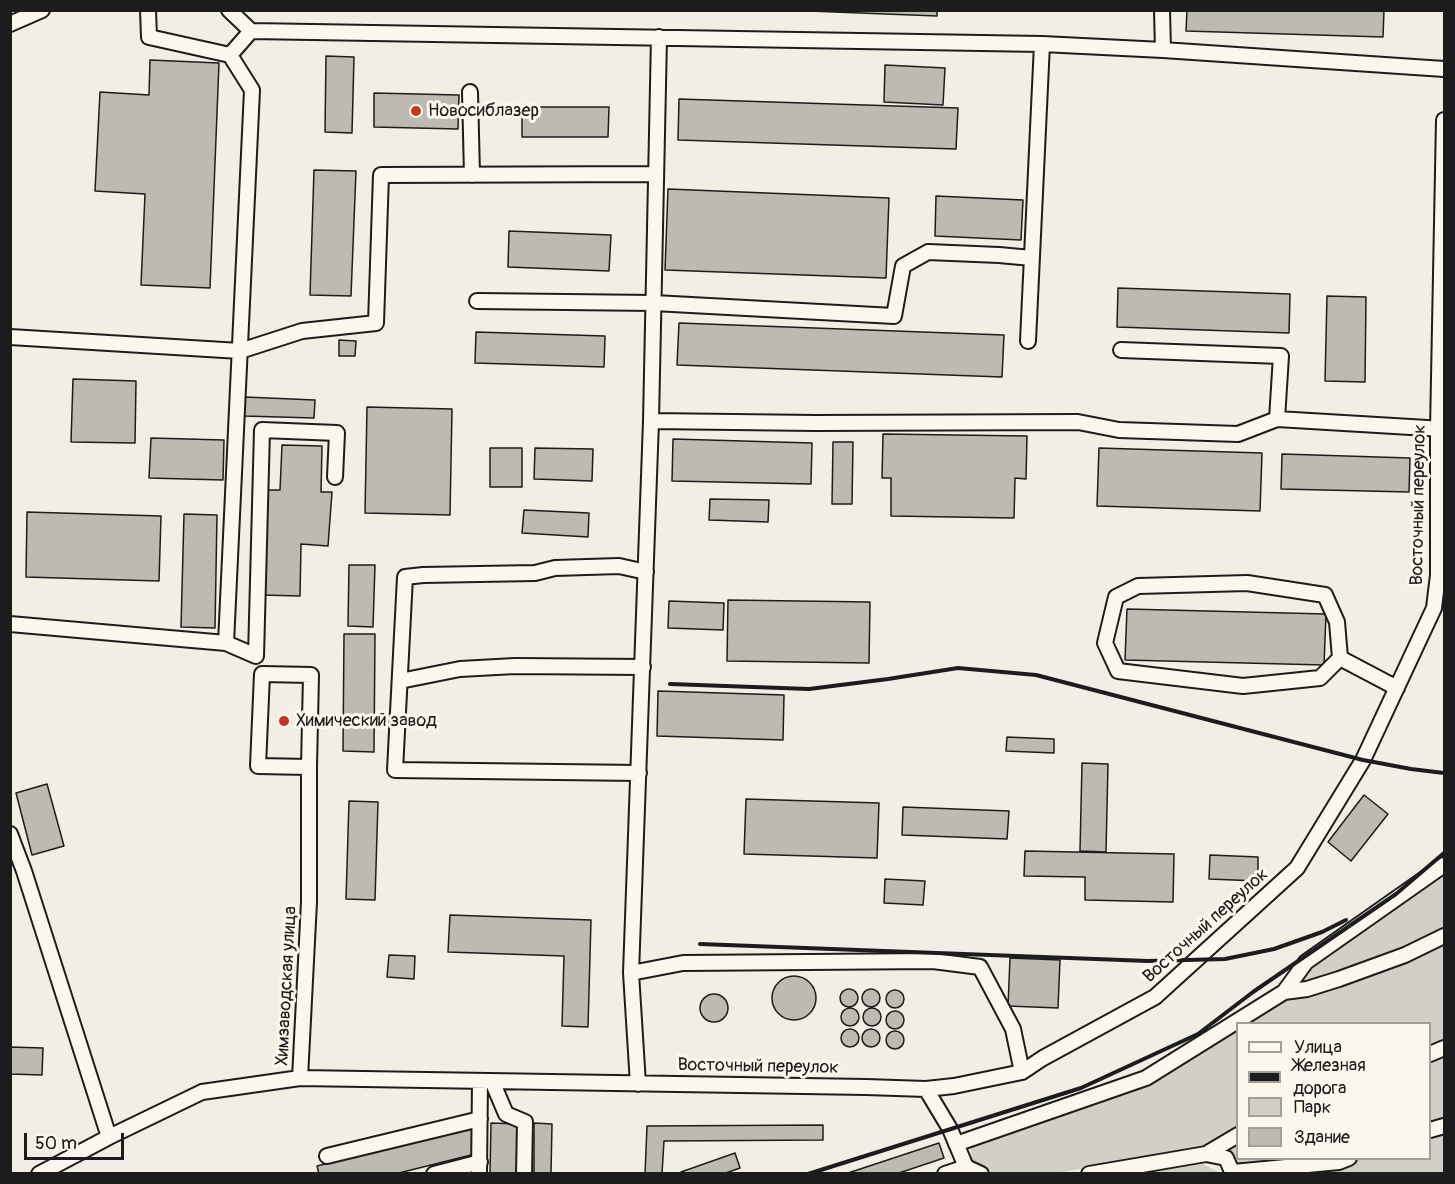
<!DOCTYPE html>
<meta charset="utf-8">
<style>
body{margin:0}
#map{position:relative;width:1455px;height:1184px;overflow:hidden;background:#f2eee4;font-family:Pangolin,sans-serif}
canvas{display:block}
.frame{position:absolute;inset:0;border:12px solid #1c1c1c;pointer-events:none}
.legend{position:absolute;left:1236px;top:1022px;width:195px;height:138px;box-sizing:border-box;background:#fbf7ec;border:2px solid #a29f99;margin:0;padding:8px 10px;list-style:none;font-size:18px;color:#1c1c1c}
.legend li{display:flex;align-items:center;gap:12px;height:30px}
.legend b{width:30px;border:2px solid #a29f99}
.scale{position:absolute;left:24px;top:1133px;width:100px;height:27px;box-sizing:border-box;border:3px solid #1c1c1c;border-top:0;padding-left:8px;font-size:18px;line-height:21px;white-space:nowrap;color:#1c1c1c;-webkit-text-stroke:4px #fbf7ec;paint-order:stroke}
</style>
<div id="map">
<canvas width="1455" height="1184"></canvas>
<div class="frame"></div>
<ul class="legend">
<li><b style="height:8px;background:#fbf7ec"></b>Улица</li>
<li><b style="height:8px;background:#1c1c1c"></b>Железная дорога</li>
<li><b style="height:16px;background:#d2cfc6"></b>Парк</li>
<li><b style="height:16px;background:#bdbab1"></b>Здание</li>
</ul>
<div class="scale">50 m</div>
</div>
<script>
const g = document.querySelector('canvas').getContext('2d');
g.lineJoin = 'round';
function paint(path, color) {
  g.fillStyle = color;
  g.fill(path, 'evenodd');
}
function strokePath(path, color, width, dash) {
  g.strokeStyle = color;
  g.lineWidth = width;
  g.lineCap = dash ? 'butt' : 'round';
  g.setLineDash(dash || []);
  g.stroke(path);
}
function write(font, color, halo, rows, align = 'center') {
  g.font = font + ' Pangolin,sans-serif';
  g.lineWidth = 6;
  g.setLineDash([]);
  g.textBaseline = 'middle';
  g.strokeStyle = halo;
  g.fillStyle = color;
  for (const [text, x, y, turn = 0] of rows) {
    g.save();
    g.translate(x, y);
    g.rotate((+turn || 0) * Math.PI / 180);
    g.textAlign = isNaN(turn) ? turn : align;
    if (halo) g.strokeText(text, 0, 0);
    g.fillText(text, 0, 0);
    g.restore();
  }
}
const green = new Path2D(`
 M 1444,867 L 1444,1173 L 1238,1173 L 1198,1149 L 1056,1173 L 994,1173 L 972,1161 L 970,1142 L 1150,1081 L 1237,1025 L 1238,1158 L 1430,1158 L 1430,1024 L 1240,1023 L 1295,977 Z
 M 1203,1164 L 1220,1173 L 1130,1174 Z`);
const building = new Path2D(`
 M 783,10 L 937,10 L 937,16 Z
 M 1187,10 L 1384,10 L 1383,37 L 1186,31 Z
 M 326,56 L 354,57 L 352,133 L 325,132 Z
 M 150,60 L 219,63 L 210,288 L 141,285 L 145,194 L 95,191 L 100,92 L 149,95 Z
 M 885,65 L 945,68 L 943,105 L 884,102 Z
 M 374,93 L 459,95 L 458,129 L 374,127 Z
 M 679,99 L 958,108 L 956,149 L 678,140 Z
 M 522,107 L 609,107 L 608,137 L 522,137 Z
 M 314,170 L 356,171 L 351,296 L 310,295 Z
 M 668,189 L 889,198 L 886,278 L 665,270 Z
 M 936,196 L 1023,200 L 1021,240 L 935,236 Z
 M 509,231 L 611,235 L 609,271 L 508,267 Z
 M 1118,288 L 1290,294 L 1289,333 L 1117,327 Z
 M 1327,296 L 1366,297 L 1365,382 L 1325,381 Z
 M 679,323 L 1004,335 L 1002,377 L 677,365 Z
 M 476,332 L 605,336 L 604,367 L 475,363 Z
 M 339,340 L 356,341 L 355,356 L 339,356 Z
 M 73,379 L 136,381 L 135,443 L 71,442 Z
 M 245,397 L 315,400 L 314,418 L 244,416 Z
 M 367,407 L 452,409 L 450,515 L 365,513 Z
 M 883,434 L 1027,436 L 1026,479 L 1015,478 L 1014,518 L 891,516 L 891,478 L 882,478 Z
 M 151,438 L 224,440 L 223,480 L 149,478 Z
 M 673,439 L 812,443 L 811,484 L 672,481 Z
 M 833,442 L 853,442 L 852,504 L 832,504 Z
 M 282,445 L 322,446 L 321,492 L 332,492 L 328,546 L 301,544 L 300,596 L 262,595 L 267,490 L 280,490 Z
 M 490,448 L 522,448 L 522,487 L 490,487 Z
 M 535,448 L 593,449 L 592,481 L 534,479 Z
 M 1099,448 L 1262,453 L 1260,511 L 1097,506 Z
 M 1282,454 L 1410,458 L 1409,492 L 1281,489 Z
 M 710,499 L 769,500 L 768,522 L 709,520 Z
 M 524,510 L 589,513 L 588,537 L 522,533 Z
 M 27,512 L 161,516 L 159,581 L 26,577 Z
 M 184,514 L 217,515 L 215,628 L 181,627 Z
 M 349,565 L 375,565 L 373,627 L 348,626 Z
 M 728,600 L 870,602 L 869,663 L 727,661 Z
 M 669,601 L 724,603 L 723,630 L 668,628 Z
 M 1127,609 L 1326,614 L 1324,665 L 1125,660 Z
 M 344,634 L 375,634 L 374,752 L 343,751 Z
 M 658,691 L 784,695 L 783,740 L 657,736 Z
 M 1007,737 L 1054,739 L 1054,753 L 1006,751 Z
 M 1082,763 L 1108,764 L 1106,852 L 1080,851 Z
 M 47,784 L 64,846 L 32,855 L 16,793 Z
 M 1364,795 L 1388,814 L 1351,861 L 1328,842 Z
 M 746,799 L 879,803 L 877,858 L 744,854 Z
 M 349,801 L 378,802 L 375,900 L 346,899 Z
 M 903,807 L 1009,811 L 1007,839 L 902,835 Z
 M 1025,851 L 1174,854 L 1173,902 L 1085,900 L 1085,877 L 1024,876 Z
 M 1210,855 L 1258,857 L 1258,881 L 1209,879 Z
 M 885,879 L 925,881 L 923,905 L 884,903 Z
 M 450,915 L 591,920 L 588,1027 L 562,1026 L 564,956 L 448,952 Z
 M 389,955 L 415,956 L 414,979 L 387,977 Z
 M 1010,958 L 1060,960 L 1058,1008 L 1008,1006 Z
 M772 998a22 22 0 1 1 44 0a22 22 0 1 1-44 0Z
 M840 998a9 9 0 1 1 18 0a9 9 0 1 1-18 0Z
 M862 998a9 9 0 1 1 18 0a9 9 0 1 1-18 0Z
 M886 999a9 9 0 1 1 18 0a9 9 0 1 1-18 0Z
 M700 1008a14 14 0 1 1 28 0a14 14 0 1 1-28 0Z
 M841 1017a9 9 0 1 1 18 0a9 9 0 1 1-18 0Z
 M863 1017a9 9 0 1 1 18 0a9 9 0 1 1-18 0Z
 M886 1020a9 9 0 1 1 18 0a9 9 0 1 1-18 0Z
 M841 1038a9 9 0 1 1 18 0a9 9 0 1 1-18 0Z
 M862 1038a9 9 0 1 1 18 0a9 9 0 1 1-18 0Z
 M886 1040a9 9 0 1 1 18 0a9 9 0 1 1-18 0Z
 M 10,1047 L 43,1048 L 42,1075 L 10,1074 Z
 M 491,1123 L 519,1124 L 518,1174 L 490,1174 Z
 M 534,1123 L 552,1124 L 551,1174 L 534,1174 Z
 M 823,1125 L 823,1140 L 664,1141 L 662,1174 L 645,1174 L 647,1126 Z
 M 472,1127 L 479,1153 L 395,1174 L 319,1174 L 317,1166 Z
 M 939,1143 L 944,1158 L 896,1174 L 845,1174 Z
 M 735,1153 L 740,1168 L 723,1174 L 681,1174 L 681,1172 Z`);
const minor = new Path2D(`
 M 229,10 L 251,31 L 1042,44 L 1163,50 L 1444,69
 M 1162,10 L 1163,50
 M 10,24 L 42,10
 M 230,55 L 251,31
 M 470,92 L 472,175
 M 477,301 L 654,303 L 894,316 L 903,266 L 928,252 L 999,255 L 1032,258
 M 10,337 L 240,351 L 302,331 L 376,323 L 381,175 L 656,174
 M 1028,341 L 1042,44
 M 1121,350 L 1281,356 L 1277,419
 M 651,421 L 815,423 L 1078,422 L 1119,430 L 1238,434 L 1277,419 L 1444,429
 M 10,624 L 226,643 L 252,90 L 230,55 L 149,37 L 148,10
 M 226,643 L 256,656 L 262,430 L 337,433 L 335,477
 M 1340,658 L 1337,622 L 1325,595 L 1247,583 L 1138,586 L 1116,597 L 1105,643 L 1118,671 L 1243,686 L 1320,678 L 1340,658 L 1397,688
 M 400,681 L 460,669 L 515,666 L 643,667
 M 639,773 L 395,770 L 405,577 L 423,575 L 535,573 L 555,568 L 619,566 L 646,572
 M 10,834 L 24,871 L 109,1137
 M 1444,865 L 1306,962 L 1284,992 L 1307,989 L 1339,979 L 1405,955 L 1444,936
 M 631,973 L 683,963 L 933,961 L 980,967 L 1013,1029 L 1022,1072
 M 1430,1054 L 1444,1048
 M 300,1078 L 309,902 L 309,767 L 311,675 L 262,674 L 258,766 L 309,767
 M 492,1081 L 506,1114 L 525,1122 L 524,1174
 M 638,1084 L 631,973 L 651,421 L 659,37
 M 926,1089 L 950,1129 L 966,1167 L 981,1174
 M 1430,1130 L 1444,1126
 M 956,1144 L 1146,1078 L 1284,992
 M 1206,1154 L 1238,1135
 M 327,1156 L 480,1119
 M 1233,1172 L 1339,1162 L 1349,1158
 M 39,1174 L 109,1137 L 202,1092 L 300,1078 L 866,1087 L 926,1089 L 954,1086 L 1022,1072 L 1043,1058 L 1155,997 L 1297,868 L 1363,760 L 1434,608 L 1438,575 L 1438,429 L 1444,120
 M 434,1174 L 480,1162
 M 479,1174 L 480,1081
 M 945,1174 L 966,1167
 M 1089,1174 L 1206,1154 L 1226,1158 L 1233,1174`);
const rail = new Path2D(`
 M 670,684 L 809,689 L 888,679 L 958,668 L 1036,675 L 1363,760 L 1411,769 L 1444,773
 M 700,944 L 1148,961 L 1225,959 L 1274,949 L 1322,932 L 1346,920
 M 808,1174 L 1081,1088 L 1198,1034 L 1253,992 L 1396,894 L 1444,853`);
const markers = [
 [416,111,6,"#c8321e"],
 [284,721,6,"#c8321e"]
];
const poiNames = [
 ["Новосиблазер",428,111],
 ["Химический завод",296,721]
];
const streetNames = [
 ["Восточный переулок",1419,505,-89],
 ["Восточный переулок",1206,926,-42],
 ["Химзаводская улица",287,986,-87],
 ["Восточный переулок",758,1067,1]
];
paint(green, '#d2cfc6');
paint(building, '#bdbab1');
strokePath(building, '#1c1c1c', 1.5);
strokePath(minor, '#1c1c1c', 18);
strokePath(minor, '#fbf7ec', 14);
strokePath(rail, '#1c1c1c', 4);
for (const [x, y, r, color] of markers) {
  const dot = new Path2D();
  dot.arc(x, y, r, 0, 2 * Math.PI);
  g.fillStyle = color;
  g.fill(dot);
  strokePath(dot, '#fbf7ec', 2);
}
write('18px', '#1c1c1c', '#fbf7ec', poiNames, 'left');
write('18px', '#1c1c1c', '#fbf7ec', streetNames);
</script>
